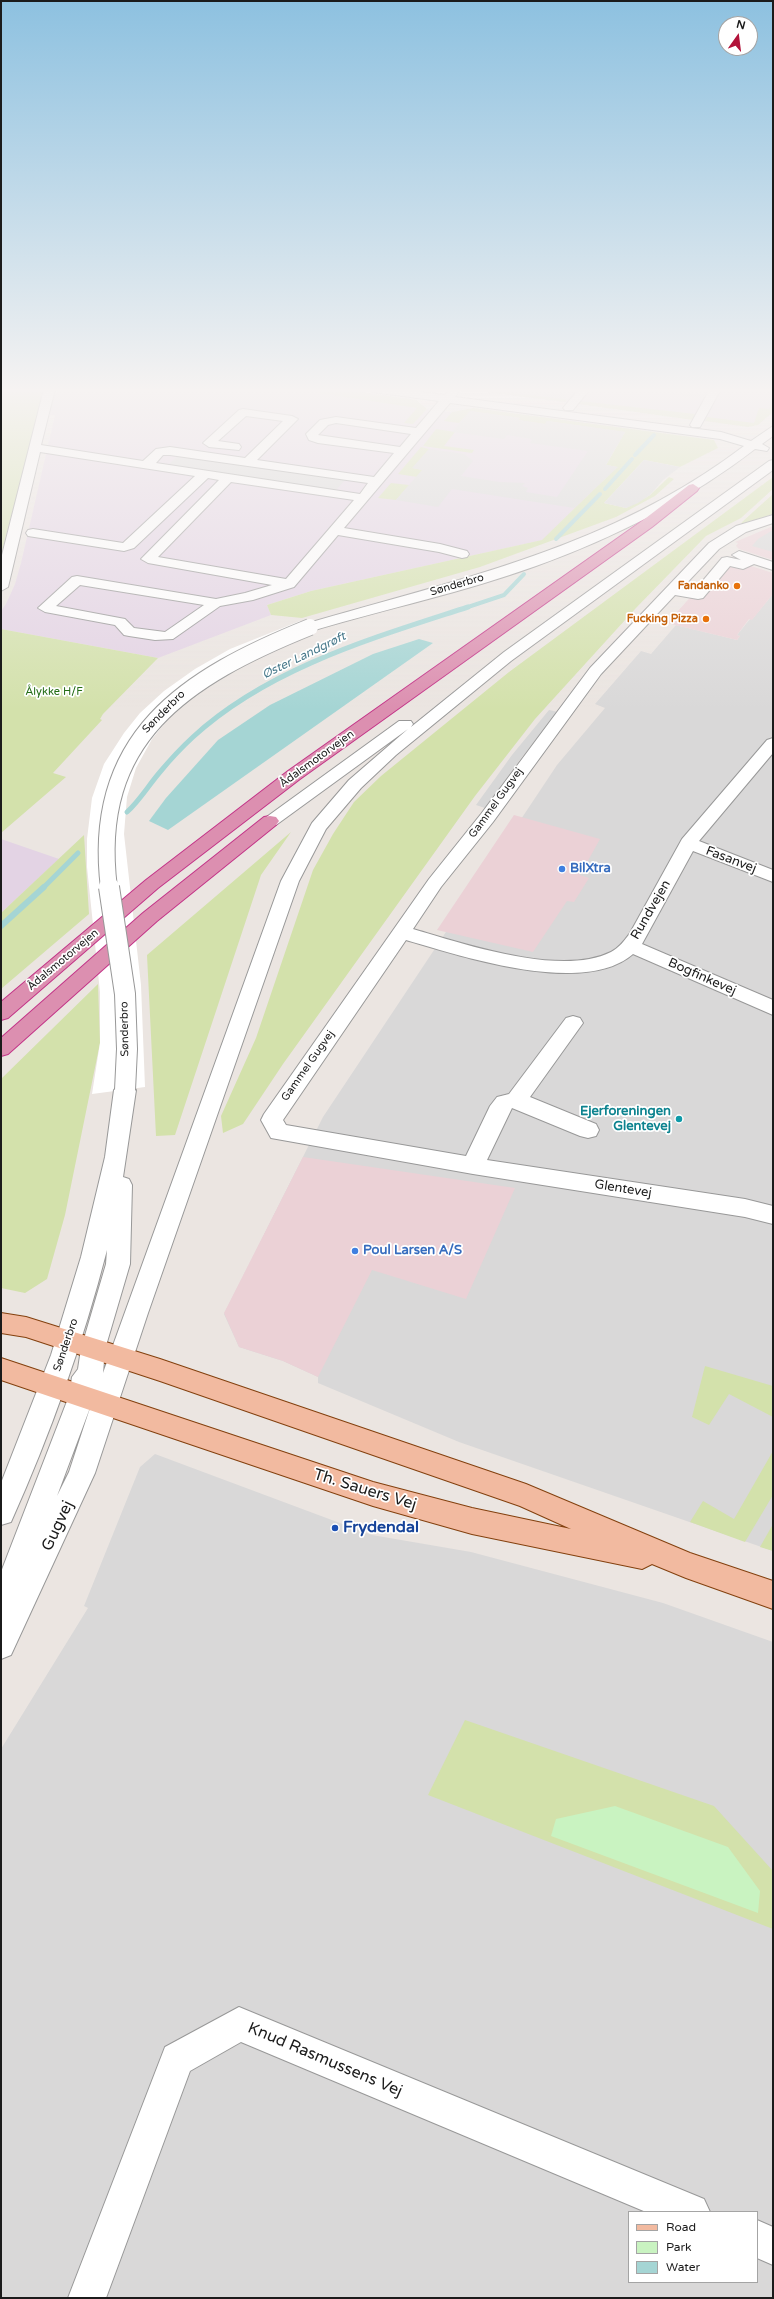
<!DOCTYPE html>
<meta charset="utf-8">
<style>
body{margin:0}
#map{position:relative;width:774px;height:2299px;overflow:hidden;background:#ebe5e1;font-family:"Varela Round",sans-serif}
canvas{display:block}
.frame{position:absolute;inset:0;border:2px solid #1b1b1b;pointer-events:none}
.legend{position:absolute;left:628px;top:2211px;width:130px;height:72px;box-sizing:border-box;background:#fff;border:1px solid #a4a4a4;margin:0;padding:5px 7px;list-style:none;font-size:12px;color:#1b1b1b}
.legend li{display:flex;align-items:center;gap:8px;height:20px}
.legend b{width:20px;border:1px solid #a4a4a4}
.north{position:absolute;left:718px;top:16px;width:40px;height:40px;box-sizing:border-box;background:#fff;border:1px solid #a4a4a4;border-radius:50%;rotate:14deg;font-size:11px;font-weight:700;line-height:16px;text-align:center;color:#1b1b1b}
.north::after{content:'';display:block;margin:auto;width:14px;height:18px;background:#b2133a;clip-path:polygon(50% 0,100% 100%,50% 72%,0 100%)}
</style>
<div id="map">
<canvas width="774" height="2299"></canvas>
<div class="frame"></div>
<ul class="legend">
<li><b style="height:5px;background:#f2baa0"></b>Road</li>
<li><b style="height:11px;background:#c9f3c1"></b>Park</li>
<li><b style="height:11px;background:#a5d5d4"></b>Water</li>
</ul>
<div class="north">N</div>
</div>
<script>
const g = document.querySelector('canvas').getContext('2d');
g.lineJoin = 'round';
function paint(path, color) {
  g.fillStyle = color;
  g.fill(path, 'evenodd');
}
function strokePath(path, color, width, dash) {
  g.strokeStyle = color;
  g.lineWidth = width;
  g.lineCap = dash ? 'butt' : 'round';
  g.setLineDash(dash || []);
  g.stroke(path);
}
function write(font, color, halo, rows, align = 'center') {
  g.font = font + ' "Varela Round",sans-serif';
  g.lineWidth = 3.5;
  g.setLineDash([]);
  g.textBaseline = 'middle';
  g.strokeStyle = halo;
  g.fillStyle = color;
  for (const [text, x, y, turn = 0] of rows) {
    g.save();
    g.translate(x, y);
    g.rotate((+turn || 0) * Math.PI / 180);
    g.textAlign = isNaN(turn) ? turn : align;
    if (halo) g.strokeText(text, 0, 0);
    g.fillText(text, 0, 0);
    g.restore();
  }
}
const residential = new Path2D(`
 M 773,594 L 773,1551 L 459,1442 L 318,1383 L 318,1377 L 283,1361 L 239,1347 L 224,1314 L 323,1117 L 557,765 L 605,708 L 595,704 L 641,651 L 651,654 L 676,625 L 737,640 L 740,636 L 737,635 L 750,619 L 752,619 Z
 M 155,1454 L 372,1535 L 471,1552 L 663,1603 L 773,1642 L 773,2298 L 1,2298 L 1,1749 L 88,1608 L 84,1606 L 140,1467 ZM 629,2212 L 757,2212 L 757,2282 L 629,2282 Z`);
const commercial = new Path2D(`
 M 773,526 L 773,560 L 739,549 L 736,546 L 738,543 L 735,542 Z
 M 726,558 L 773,573 L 773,594 L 752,620 L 749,619 L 737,635 L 740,636 L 737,640 L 667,623 Z
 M 514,815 L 600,839 L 580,875 L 589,878 L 574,902 L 567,901 L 533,952 L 437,930 Z
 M 303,1157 L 515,1188 L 466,1299 L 372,1270 L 318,1377 L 283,1361 L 239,1347 L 224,1313 Z`);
const industrial = new Path2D(`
 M 58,389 L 340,389 L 416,400 L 427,409 L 452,412 L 474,408 L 628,428 L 605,465 L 618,467 L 543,540 L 311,591 L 267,605 L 271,615 L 158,658 L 1,629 L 1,611 L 6,604 L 15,584 L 21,563 L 55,415 L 50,415 L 51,404 Z
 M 476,389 L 773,389 L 773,412 L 758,425 L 748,427 L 480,391 Z
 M 1,839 L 59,859 L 1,913 Z`);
const grass = new Path2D(`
 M 1,389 L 45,389 L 1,555 Z
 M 293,389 L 340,389 L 416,400 L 427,409 L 413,424 L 404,423 L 417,408 Z
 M 476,389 L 566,399 L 566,402 L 480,391 Z
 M 773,400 L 773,412 L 758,425 L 748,427 L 705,421 L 707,417 L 754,423 L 759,408 L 769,409 Z
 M 580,401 L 695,414 L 693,420 L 578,404 Z
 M 474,408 L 714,440 L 718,448 L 680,467 L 644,460 L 604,503 L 626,508 L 650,495 L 669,477 L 674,479 L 655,496 L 616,517 L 480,567 L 302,618 L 271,615 L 267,605 L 311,591 L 542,540 L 617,467 L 606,465 L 625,432 L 547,421 L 545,424 L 518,420 L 520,418 L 470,411 L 459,423 L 444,421 L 452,412 Z
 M 436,429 L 455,432 L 444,446 L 474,450 L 472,453 L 423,446 Z
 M 421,447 L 429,449 L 413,468 L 423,470 L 417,477 L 398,474 Z
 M 773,477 L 773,489 L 741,518 L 706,536 L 636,608 L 535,719 L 475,796 L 283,1064 L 243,1124 L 223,1133 L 221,1116 L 256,1038 L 313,870 L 333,834 L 354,802 L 381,776 L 509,672 Z
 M 391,483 L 409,485 L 396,500 L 378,498 Z
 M 773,494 L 773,514 L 741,524 L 742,522 Z
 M 1,629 L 158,658 L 103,714 L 100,719 L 102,720 L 53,773 L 66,777 L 1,833 Z
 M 291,832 L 261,875 L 175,1135 L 156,1136 L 147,955 Z
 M 84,835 L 89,914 L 1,989 L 1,913 Z
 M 98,984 L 100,1043 L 65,1215 L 47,1279 L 25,1293 L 1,1288 L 1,1079 Z
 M 705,1366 L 773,1386 L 773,1417 L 729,1394 L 709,1425 L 692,1417 Z
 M 773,1451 L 773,1495 L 745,1542 L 690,1522 L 703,1501 L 734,1519 Z
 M 773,1524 L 773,1551 L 760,1547 Z
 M 465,1720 L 714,1806 L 773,1871 L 773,1929 L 428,1795 Z`);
const park = new Path2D(`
 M 615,1806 L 728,1847 L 760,1891 L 758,1913 L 551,1836 L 556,1819 Z`);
const parking = new Path2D(`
 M 494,389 L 571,389 L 564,398 Z
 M 627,389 L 719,389 L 713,399 Z
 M 470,411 L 520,418 L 518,420 L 545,424 L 547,421 L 625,432 L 606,465 L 618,467 L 574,508 L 452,489 L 438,507 L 396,500 L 422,470 L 412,468 L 429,449 L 464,454 L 473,461 L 461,476 L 499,482 L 525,483 L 522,486 L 528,488 L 526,492 L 557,497 L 588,451 L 530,443 L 532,439 L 507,435 L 504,439 L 452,432 Z
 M 179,455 L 345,480 L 336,490 L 168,465 Z
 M 644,460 L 680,467 L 663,480 L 650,495 L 638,503 L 626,508 L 604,503 Z
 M 773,530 L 773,552 L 752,546 L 758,539 Z
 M 549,710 L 558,712 L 522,757 L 485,808 L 476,805 L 512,755 Z`);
const water = new Path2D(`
 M 419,639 L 433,643 L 168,830 L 149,821 L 166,798 L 218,740 L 270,705 L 373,654 Z`);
const pier = new Path2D(`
 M 300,621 L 317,632 L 249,659 L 190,698 L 168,719 L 152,739 L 136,768 L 127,797 L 124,834 L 141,985 L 145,1087 L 92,1094 L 100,1043 L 100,992 L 87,867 L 87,839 L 92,798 L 104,764 L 124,733 L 140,713 L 164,691 L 195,669 L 230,649 Z`);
const streamFar2 = new Path2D(`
 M 635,455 L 654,435
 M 605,489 L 632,459
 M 556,539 L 600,494
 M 465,608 L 504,595 L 524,574`);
const streamFar1 = new Path2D(`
 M 127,812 C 140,800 148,786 160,772 C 170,760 181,748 193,737 C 268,668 373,638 468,607
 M 43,888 L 78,853`);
const stream = new Path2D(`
 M 1,926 L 44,887`);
const minor = new Path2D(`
 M 44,389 L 55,389 L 41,445 L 143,461 L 156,449 L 170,447 L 245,458 L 283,421 L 246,416 L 218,441 L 239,444 L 241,447 L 239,450 L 209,447 L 203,443 L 239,410 L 243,409 L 292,416 L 298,419 L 257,460 L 374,477 L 394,453 L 318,443 L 309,440 L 306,434 L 320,420 L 336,417 L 416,428 L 439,401 L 373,392 L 368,389 L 394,389 L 445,395 L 450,389 L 461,389 L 455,397 L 721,432 L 751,441 L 773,426 L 773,436 L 762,444 L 769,448 L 767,451 L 755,449 C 689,500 614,538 536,566 C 464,592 389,608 315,630 L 305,630 L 303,627 L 305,624 C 462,578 610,548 744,446 L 720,439 L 450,403 L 344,528 L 440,544 L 467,551 L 469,554 L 467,557 L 462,558 L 439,552 L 338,535 L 294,587 L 253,600 L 220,606 L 173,639 L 155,640 L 129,636 L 124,635 L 115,625 L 45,612 L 38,608 L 72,577 L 77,576 L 216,599 L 245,593 L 272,585 L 148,563 L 141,559 L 219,480 L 208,478 L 134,548 L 124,551 L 28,536 L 26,533 L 28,530 L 33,529 L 123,543 L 195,476 L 40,452 L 8,587 L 1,591 L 1,559 ZM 336,423 L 411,434 L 400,447 L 318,435 L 328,425 ZM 163,455 L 170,455 L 368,483 L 360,494 L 156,463 ZM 231,482 L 354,500 L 286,579 L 158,557 ZM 80,585 L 204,605 L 165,632 L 134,628 L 125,619 L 56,606 Z
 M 579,389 L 590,389 L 573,410 L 565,410 L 563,408 Z
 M 710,389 L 721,389 L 700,427 L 692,427 L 690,425 Z
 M 773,460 L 773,470 L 511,661 L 396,755 L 361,788 L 326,829 L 299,881 L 148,1313 L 95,1473 L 11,1655 L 1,1659 L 1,1572 L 69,1396 L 72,1377 L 78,1369 L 81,1349 L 106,1264 L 107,1250 C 83,1343 50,1435 11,1522 L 1,1525 L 1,1483 L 51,1355 L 81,1257 L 105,1157 L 114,1090 L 118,1085 L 125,1082 L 132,1085 L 136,1090 L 123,1177 L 129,1179 L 132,1185 L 130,1264 L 105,1349 L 103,1373 L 281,881 L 312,823 L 349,780 L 408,729 L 276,825 L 264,825 L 261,821 L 399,721 L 411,721 L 413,724 L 411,727 L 504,652 L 769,461 ZM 91,1405 L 69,1472 L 57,1496 Z
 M 773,515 L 773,523 L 746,532 L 719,549 L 682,588 L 695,590 L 722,558 L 727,557 L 741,560 L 732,555 L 739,551 L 773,562 L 773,570 L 754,564 L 743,569 L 730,566 L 703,598 L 698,599 L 675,595 L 601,674 L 493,822 L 441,887 L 413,929 C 464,944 561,977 611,952 C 619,948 625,940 630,933 L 682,839 L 767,740 L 773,738 L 773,753 L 699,841 L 773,870 L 773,882 L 693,851 L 642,944 L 773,1000 L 773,1015 L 633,954 C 584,997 461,956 406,940 L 283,1120 L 286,1125 L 466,1156 L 490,1106 L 497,1097 L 509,1094 L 566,1018 L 573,1016 L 580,1018 L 583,1023 L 530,1097 L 596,1124 L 599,1130 L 596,1136 L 588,1138 L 580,1136 L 512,1108 L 487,1160 L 745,1199 L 773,1206 L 773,1224 L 745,1217 L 473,1174 L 271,1138 L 261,1120 L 264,1114 L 429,879 L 481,814 L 590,668 L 709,543 L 736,526 Z
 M 239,2007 L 704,2199 L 710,2212 L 646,2212 L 241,2042 L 190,2071 L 106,2298 L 68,2298 L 165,2047 Z
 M 757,2220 L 773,2227 L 773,2265 L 757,2258 Z`);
const major = new Path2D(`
 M 1,1313 L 26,1317 L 160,1359 L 526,1484 L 690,1553 L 773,1581 L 773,1609 L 686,1578 L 652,1564 L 642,1569 L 472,1534 L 373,1506 L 1,1380 L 1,1358 L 373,1482 L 472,1508 L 571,1529 L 520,1506 L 160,1381 L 26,1337 L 1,1333 Z`);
const highway = new Path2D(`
 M 693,484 L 699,488 L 697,491 L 652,527 L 300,779 L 158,888 L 8,1018 L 1,1020 L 1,1002 L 146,880 L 288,771 L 642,521 L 689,485 Z
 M 270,816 L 276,817 L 279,821 L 276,825 L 157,921 L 8,1054 L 1,1056 L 1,1038 L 143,913 L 264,817 Z`);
const minorBridgeFar1 = new Path2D(`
 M 109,888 C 90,737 186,677 310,627`);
const minorBridge = new Path2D(`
 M 109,887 L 125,994 L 127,1049 L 125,1090`);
const markers = [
 [737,586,4,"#e8710a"],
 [706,619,4,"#e8710a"],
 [562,869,4,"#3f7fe0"],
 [679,1119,4,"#0f9aa8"],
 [355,1251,4,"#3f7fe0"],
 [335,1528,4,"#1a4fb4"]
];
const farStreetnames = [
 ["Sønderbro",457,585,-16],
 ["Sønderbro",164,712,-45],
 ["Ådalsmotorvejen",317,759,-36],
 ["Gammel Gugvej",496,803,-54],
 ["Ådalsmotorvejen",63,960,-40],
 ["Sønderbro",125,1029,-91],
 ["Gammel Gugvej",308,1066,-55],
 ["Sønderbro",66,1345,-71]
];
const farFoodnames = [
 ["Fandanko",729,586],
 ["Fucking Pizza",698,619]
];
const farParknames = [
 ["Ålykke H/F",54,692]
];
const farWaternames = [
 ["Øster Landgrøft",304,656,-26]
];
const streetNames = [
 ["Fasanvej",731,860,21],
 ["Rundvejen",651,910,-60],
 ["Bogfinkevej",702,977,24],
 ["Glentevej",623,1189,9]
];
const shopNames = [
 ["BilXtra",570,869],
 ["Poul Larsen A/S",363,1251]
];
const cultureNames = [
 ["Ejerforeningen",671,1112],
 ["Glentevej",671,1127]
];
const nearStreetnames = [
 ["Th. Sauers Vej",365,1490,17],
 ["Gugvej",58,1526,-65],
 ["Knud Rasmussens Vej",325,2060,23]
];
const nearTransitnames = [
 ["Frydendal",343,1528]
];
paint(residential, '#d9d8d8');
paint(commercial, '#ebd1d6');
paint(industrial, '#e3d3e4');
paint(grass, '#d3e1ab');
paint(park, '#c9f3c1');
paint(parking, '#d7d7d7');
paint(water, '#a5d5d4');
paint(pier, '#fff');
strokePath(streamFar2, '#a5d5d4', 4);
strokePath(streamFar1, '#a5d5d4', 5);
strokePath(stream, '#a5d5d4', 6);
strokePath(minor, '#989898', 2);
strokePath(major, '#83400e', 2);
strokePath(highway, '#c33488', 2);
paint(minor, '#fff');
paint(major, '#f2baa0');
paint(highway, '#dc8fb0');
strokePath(minorBridgeFar1, '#989898', 18, []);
strokePath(minorBridge, '#989898', 22, []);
strokePath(minorBridgeFar1, '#fff', 16);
strokePath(minorBridge, '#fff', 20);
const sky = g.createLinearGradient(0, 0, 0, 710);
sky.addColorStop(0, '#8dc1e0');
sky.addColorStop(0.55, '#f6f3f2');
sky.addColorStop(1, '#f6f3f200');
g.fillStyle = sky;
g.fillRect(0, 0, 774, 710);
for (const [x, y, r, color] of markers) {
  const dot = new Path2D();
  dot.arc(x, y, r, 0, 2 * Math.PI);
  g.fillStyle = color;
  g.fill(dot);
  strokePath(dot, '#fff', 1.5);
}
write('11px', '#1b1b1b', '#fff', farStreetnames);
write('bold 11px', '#c56008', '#fff', farFoodnames, 'right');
write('11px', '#236c15', '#fff', farParknames);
write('italic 12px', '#48798b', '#fff', farWaternames);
write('13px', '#1b1b1b', '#fff', streetNames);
write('bold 13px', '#366cbe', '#fff', shopNames, 'left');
write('bold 13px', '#0d838f', '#fff', cultureNames, 'right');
write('16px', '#1b1b1b', '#fff', nearStreetnames);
write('bold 16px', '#164399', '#fff', nearTransitnames, 'left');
</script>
